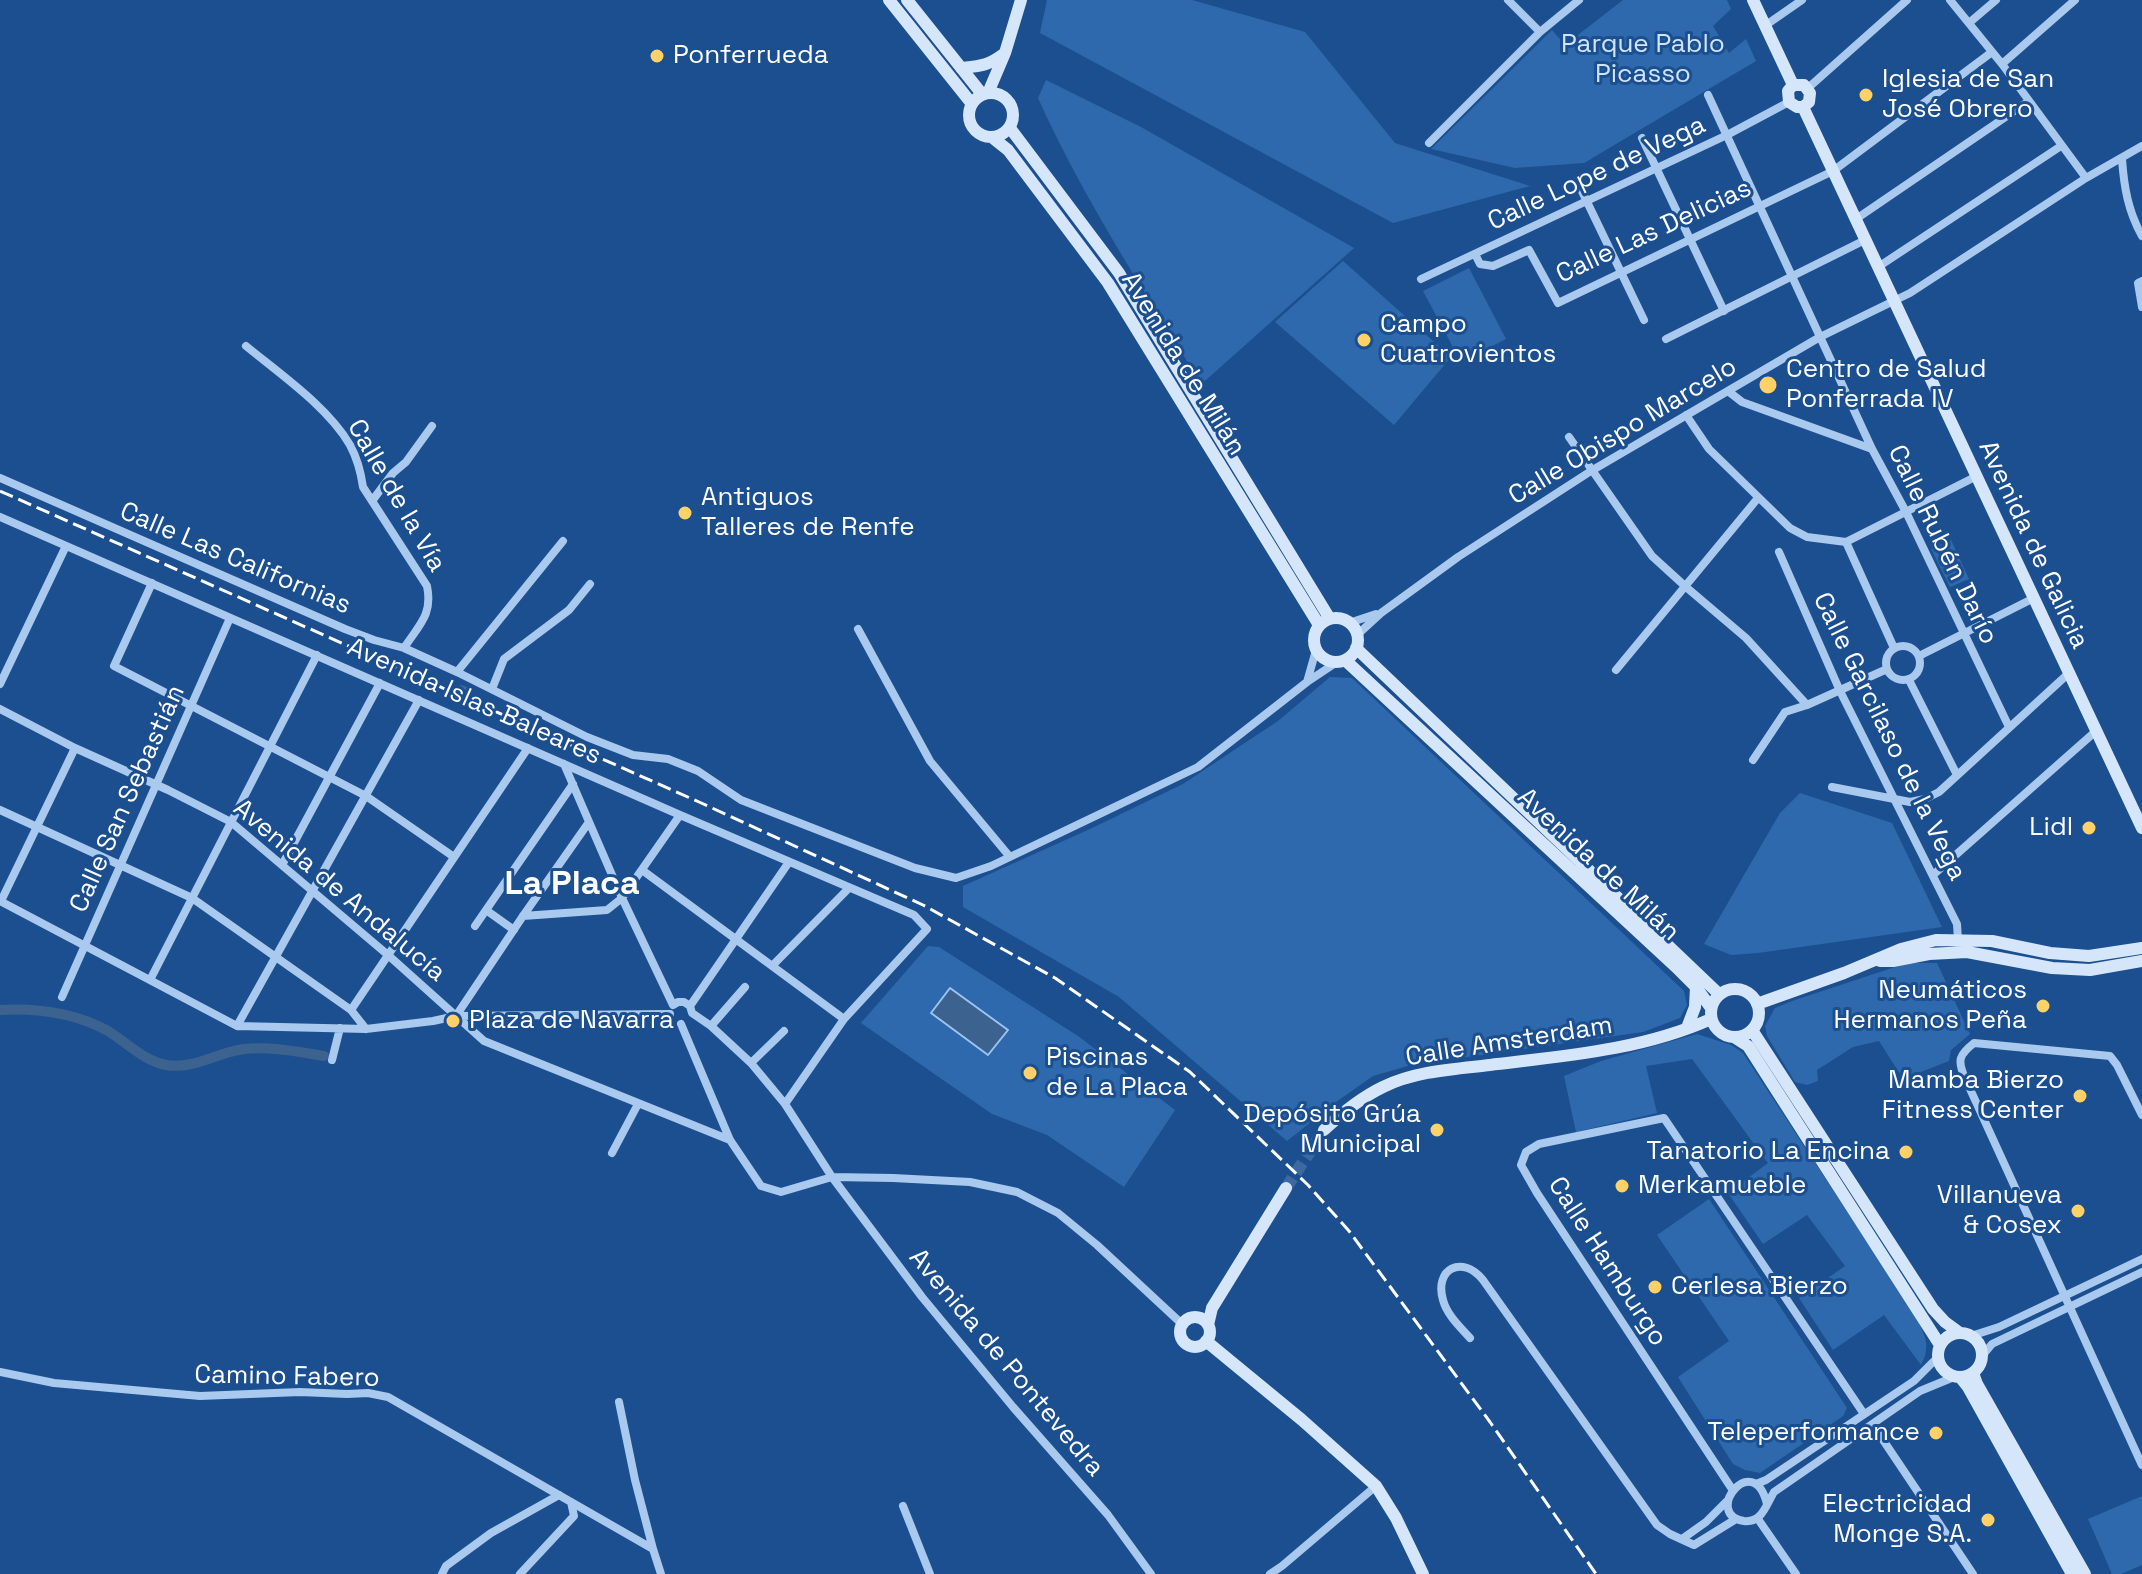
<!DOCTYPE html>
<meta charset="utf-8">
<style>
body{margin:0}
canvas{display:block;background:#1b4f8f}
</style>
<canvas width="2142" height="1574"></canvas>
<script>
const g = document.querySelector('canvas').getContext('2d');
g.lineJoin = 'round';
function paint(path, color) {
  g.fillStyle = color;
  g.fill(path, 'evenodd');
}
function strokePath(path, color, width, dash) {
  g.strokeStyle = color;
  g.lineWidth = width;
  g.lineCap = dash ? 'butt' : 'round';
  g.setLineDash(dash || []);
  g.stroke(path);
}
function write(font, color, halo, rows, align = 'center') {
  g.font = font + ' "Space Grotesk",sans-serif';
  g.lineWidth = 6;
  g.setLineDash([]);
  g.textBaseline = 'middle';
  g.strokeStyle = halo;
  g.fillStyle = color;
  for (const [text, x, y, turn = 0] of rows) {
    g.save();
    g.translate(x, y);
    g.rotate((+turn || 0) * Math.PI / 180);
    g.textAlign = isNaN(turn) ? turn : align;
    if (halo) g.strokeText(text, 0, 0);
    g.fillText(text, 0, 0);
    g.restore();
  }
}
const green = new Path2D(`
 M 1047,0 L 1192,0 L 1305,32 L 1395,143 L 1530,186 L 1393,223 L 1040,33 Z
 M 1623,0 L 1727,0 L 1731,9 L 1713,26 L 1729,53 L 1746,39 L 1756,61 L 1584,163 L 1515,168 L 1431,149 L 1552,30 L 1565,45 Z
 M 1046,80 L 1141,127 L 1354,248 L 1206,380 L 1200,382 C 1143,289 1083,198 1038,98 Z
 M 1343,261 L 1451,357 L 1394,425 L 1275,322 Z
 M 1469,268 L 1506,339 L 1461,362 L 1423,291 Z
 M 1951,540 L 1969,579 L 1950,587 L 1931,549 Z
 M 1330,677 L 1352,678 L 1684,991 L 1687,1005 L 1680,1018 L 1643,1032 L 1411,1065 L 1373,1076 L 1336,1102 L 1287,1141 L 1119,997 L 963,907 L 963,886 L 1090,829 L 1183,784 L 1278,721 Z
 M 1800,793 L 1892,823 L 1942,927 L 1758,953 L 1731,955 L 1704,944 L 1780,813 Z
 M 928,946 L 939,947 L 1078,1036 L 1175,1110 L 1124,1187 L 1047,1135 L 992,1114 L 861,1023 Z
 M 1907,963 L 1937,963 L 1970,1034 L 1951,1050 L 1949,1061 L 1903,1079 L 1879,1041 L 1853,1047 L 1817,1070 L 1818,1081 L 1807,1085 L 1795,1082 L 1767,1036 L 1765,1026 L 1775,1008 L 1792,1001 Z
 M 1697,1034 L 1731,1045 L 1743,1053 L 1916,1316 C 1924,1335 1932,1345 1921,1365 L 1884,1315 L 1833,1350 L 1799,1298 L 1845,1266 L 1807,1215 L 1763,1244 L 1728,1193 L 1768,1163 L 1692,1059 L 1646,1066 L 1657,1113 L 1576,1132 L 1564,1076 L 1601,1061 Z
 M 1709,1199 L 1847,1408 L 1843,1416 L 1760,1473 L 1745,1470 L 1733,1464 L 1678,1377 L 1729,1341 L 1657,1235 Z
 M 2142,1496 L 2142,1565 L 2121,1574 L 2112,1574 L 2088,1519 Z`);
const water = new Path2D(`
 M 950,988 L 1008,1030 L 988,1055 L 931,1013 Z`);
const canal = new Path2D(`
 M 0,1010 C 37,1008 75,1013 108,1031 C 126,1042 144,1061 166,1065 C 193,1070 218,1052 244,1049 C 267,1046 300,1052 324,1056`);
const streetTunnel = new Path2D(`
 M 458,705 L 464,686`);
const secondaryTunnel = new Path2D(`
 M 1286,1188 L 1324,1130`);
const street = new Path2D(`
 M 1508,0 L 1540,32
 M 1950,0 L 2002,64 L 2086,178
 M 1969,23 L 1996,0
 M 1766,25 L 1802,0
 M 2002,64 L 2075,0
 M 1808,88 L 1907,0
 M 1708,95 L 1872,449 L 1906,512 L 2009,727
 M 1642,138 L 1724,311
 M 1429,143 L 1540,32 L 1579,0
 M 2122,159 C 2124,187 2128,211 2142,236
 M 1577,181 L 1644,320
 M 1856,219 L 2029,101
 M 1475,254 L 1480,264 L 1493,266 L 1529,250 L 1558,303 L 1833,171 L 1992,52
 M 1878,267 L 2061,146
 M 1421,279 L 1727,135 L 1789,102
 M 2142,281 L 2138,283 L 2142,307
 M 1666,339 L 1865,240
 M 246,346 C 280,374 328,407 350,445 C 357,458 361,473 363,487 L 427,586 C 433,615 419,625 404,648
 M 1728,391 L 1742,402 L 1872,449
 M 1686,415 L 1709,449 L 1790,528 L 1807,537 L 1846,542 L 1977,476
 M 1569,437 L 1652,556 L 1686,587 L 1746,638 L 1807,705
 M 0,478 L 345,629 L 374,640 L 404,648 L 457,672
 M 372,501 L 393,473 L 406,462 L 432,426
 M 0,517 L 680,815 L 914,915 L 927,929 L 844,1019 L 785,1104
 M 563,541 L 457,672 L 587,737 L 633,755 L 668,759 L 698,771 L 741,800 L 915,868 L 956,878 L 991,866 L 1198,767 L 1307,682 L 1337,662
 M 1846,542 L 1894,648
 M 1779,552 L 1840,691 L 1957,924 L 1958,940
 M 152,583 L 114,666 L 366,796 L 454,857
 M 1349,623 L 1376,614
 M 858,629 L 930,761 L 1010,857
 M 1357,635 L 1381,613 L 1458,557 L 1591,471 L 1820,337 L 1910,293 L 2086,178 L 2142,146
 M1886 663a17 17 0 1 1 34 0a17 17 0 1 1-34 0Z
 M 1919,656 L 2034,598
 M 1616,670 L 1758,498
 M 1909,680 L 1957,775
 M 1307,682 L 1316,650
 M 0,684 L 66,546
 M 492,689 L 504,659 L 569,610 L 590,584
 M 0,709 L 75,748 L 168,790 L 231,822 L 388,955 L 484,1041 L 730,1140
 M 1753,760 L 1785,712 L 1807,705 L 1887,669
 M 564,764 L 622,898 L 673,1005
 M 1832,787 L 1910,802 L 1925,799 L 1939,792 L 2069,673
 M 0,810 L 192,898 L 351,1010 L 366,1029
 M 282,865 L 380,683
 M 642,870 L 844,1019
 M 1933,875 L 2096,731
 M 0,901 L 237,1026 L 366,1029 L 433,1021 L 456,1016 L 670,1014
 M 1,901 L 75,748
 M 486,910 L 514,930
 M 523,916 L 607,910 L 622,898 L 680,815
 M 475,926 L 573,784
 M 772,966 L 849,888
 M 150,980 L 317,655
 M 62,997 L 230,618
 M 673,1005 L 678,1002 L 684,1002 L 690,1006 L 692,1013 L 711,1026 L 751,1063 L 785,1104 L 832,1177 L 922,1297 L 1013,1407 L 1108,1515 L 1151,1574
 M 690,1006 L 789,862
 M 351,1010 L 528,748
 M 456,1016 L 523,916 L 589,822
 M 681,1024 L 730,1140 L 761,1186 L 781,1192 L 832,1177 L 893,1178 L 970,1182 L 1017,1192 L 1058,1213 L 1097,1245 L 1182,1324
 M 237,1026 L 419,700
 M 711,1026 L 745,987
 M 332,1060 L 340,1028
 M 751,1063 L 784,1031
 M 2142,1115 L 2117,1065 L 2110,1056 L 1974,1043 C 1959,1055 1957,1060 1965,1078 L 2142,1465
 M 612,1153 L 638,1104
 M 1971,1336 L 1999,1327 L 2142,1259
 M 1470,1338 C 1460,1327 1447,1315 1443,1300 C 1434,1269 1462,1254 1483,1280 L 1657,1525 L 1670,1534 L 1694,1545 L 1736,1519
 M 1982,1356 L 1992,1344 L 2142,1272
 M 0,1372 L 54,1383 L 200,1396 L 300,1392 L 347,1394 L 368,1393 L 388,1397 L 653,1549 L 661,1574
 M 619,1402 L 635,1480 L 653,1549
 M 1873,1425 L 1973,1574
 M 1756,1484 L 1766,1480 L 1914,1381 L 1938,1357
 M 1732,1489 L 1537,1193 L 1521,1165 L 1526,1152 L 1539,1144 L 1664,1118 L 1864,1414
 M 1767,1504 C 1753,1448 1702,1515 1744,1521 C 1762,1523 1766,1505 1774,1492 L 1920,1391 L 1954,1377
 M 903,1506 L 930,1574
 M 1758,1519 L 1796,1574
 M 1682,1539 L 1706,1522 L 1727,1501
 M 442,1574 L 446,1566 L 491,1533 L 559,1495
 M 520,1574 L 574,1516 L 571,1502
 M 1270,1574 L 1282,1566 L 1376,1486`);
const secondary = new Path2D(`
 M 889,0 L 972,104
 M 907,0 L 982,94
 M 1753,0 L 1793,85
 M 961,68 C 981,66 988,66 1005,53
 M 1793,85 L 1804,85 L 1810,93 L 1809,102 L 1803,107
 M 1793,85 L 1788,91 L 1789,102 L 1797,107 L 1803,107
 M969 115a22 22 0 1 1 44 0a22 22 0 1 1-44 0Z
 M 988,93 L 1005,53 L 1021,0
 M 1803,107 L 2142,828
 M 1010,128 L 1119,273 L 1330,619
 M 993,138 L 1008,150 L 1108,283 L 1319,625
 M1314 640a22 22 0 1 1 44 0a22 22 0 1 1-44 0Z
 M 1356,648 L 1719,994
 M 1345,660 L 1676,967 L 1696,987 L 1711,1008
 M 1880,961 L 1893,961 L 1929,954 L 1967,952 L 2052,968 L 2090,970 L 2142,961
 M1711 1013a24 24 0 1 1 48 0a24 24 0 1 1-48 0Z
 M 1757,1004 L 1844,973 L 1901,949 L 1936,940 L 1992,941 L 2050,953 L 2089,956 L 2142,948
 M 1687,1028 L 1695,1007 L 1696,987
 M 1752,1030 L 1933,1309 L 1945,1322 L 1960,1333
 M 1734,1037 L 1748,1046 L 1940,1345
 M 1324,1130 C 1342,1113 1360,1098 1383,1087 C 1415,1071 1455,1069 1490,1065 C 1565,1056 1642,1050 1711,1019
 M1180 1332a15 15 0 1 1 30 0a15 15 0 1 1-30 0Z
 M 1208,1325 L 1212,1308 L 1286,1188
 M1938 1355a22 22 0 1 1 44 0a22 22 0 1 1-44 0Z
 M 1206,1341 L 1302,1420 L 1376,1486 L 1396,1518 L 1423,1574
 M 1973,1373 L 1977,1384 L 2085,1574
 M 1960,1377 L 1968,1387 L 2072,1574`);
const rail = new Path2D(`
 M 0,491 L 699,802 L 923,905 L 1055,978 L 1190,1072 L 1308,1185 L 1349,1231 L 1490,1422 L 1596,1574`);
const markers = [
 [657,56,8,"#ffd166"],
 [1866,95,8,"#ffd166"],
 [1364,340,8,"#ffd166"],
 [1768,385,10,"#ffd166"],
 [685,513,8,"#ffd166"],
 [2089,828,8,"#ffd166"],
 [2043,1006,8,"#ffd166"],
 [453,1021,8,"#ffd166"],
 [1030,1073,8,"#ffd166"],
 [2080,1096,8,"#ffd166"],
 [1437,1130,8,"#ffd166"],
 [1906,1152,8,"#ffd166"],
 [1622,1186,8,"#ffd166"],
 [2078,1211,8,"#ffd166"],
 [1655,1287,8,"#ffd166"],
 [1936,1433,8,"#ffd166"],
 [1988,1520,8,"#ffd166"]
];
const parkNames = [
 ["Parque Pablo",1643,45],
 ["Picasso",1643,75]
];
const poiNames = [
 ["Ponferrueda",673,56],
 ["Iglesia de San",1882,80],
 ["José Obrero",1882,110],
 ["Campo",1380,325],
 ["Cuatrovientos",1380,355],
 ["Centro de Salud",1786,370],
 ["Ponferrada IV",1786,400],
 ["Antiguos",701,498],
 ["Talleres de Renfe",701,528],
 ["Lidl",2073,828,"right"],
 ["Neumáticos",2027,991,"right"],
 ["Hermanos Peña",2027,1021,"right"],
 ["Plaza de Navarra",469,1021],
 ["Piscinas",1046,1058],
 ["de La Placa",1046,1088],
 ["Mamba Bierzo",2064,1081,"right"],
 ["Fitness Center",2064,1111,"right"],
 ["Depósito Grúa",1421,1115,"right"],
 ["Municipal",1421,1145,"right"],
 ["Tanatorio La Encina",1890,1152,"right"],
 ["Merkamueble",1638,1186],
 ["Villanueva",2062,1196,"right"],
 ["& Cosex",2062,1226,"right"],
 ["Cerlesa Bierzo",1671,1287],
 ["Teleperformance",1920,1433,"right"],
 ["Electricidad",1972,1505,"right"],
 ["Monge S.A.",1972,1535,"right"]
];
const streetNames = [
 ["Calle Lope de Vega",1597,174,-25],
 ["Calle Las Delicias",1654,232,-25],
 ["Avenida de Milán",1183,364,58],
 ["Calle Obispo Marcelo",1623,432,-31],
 ["Calle de la Vía",396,496,60],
 ["Calle Rubén Darío",1942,545,64],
 ["Avenida de Galicia",2033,545,65],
 ["Calle Las Californias",235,559,23],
 ["Avenida Islas Baleares",474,702,24],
 ["Calle Garcilaso de la Vega",1889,737,64],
 ["Calle San Sebastián",128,799,-66],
 ["Avenida de Milán",1598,865,43],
 ["Avenida de Andalucía",339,891,40],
 ["Calle Amsterdam",1509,1042,-9],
 ["Calle Hamburgo",1607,1262,57],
 ["Avenida de Pontevedra",1006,1363,50],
 ["Camino Fabero",287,1377,1]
];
const districtNames = [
 ["La Placa",572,885]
];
paint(green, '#2e69ad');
paint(water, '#3c6290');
strokePath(water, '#9cc4f0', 2);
strokePath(canal, '#3c6290', 10);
strokePath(streetTunnel, '#3d69a0', 8, [8, 4]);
strokePath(secondaryTunnel, '#3d69a0', 12, [12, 6]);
strokePath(street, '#a9c9ee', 8);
strokePath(secondary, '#d6e6fa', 12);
strokePath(rail, '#fff', 3, [14, 6]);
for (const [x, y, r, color] of markers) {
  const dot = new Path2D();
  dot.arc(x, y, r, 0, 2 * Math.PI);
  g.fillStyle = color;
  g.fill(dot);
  strokePath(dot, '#1b4f8f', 3);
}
write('26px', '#cfe3fa', '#1b4f8f', parkNames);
write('26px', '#fff', '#1b4f8f', poiNames, 'left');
write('26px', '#fff', '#1b4f8f', streetNames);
write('bold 34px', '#fff', '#1b4f8f', districtNames);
</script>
